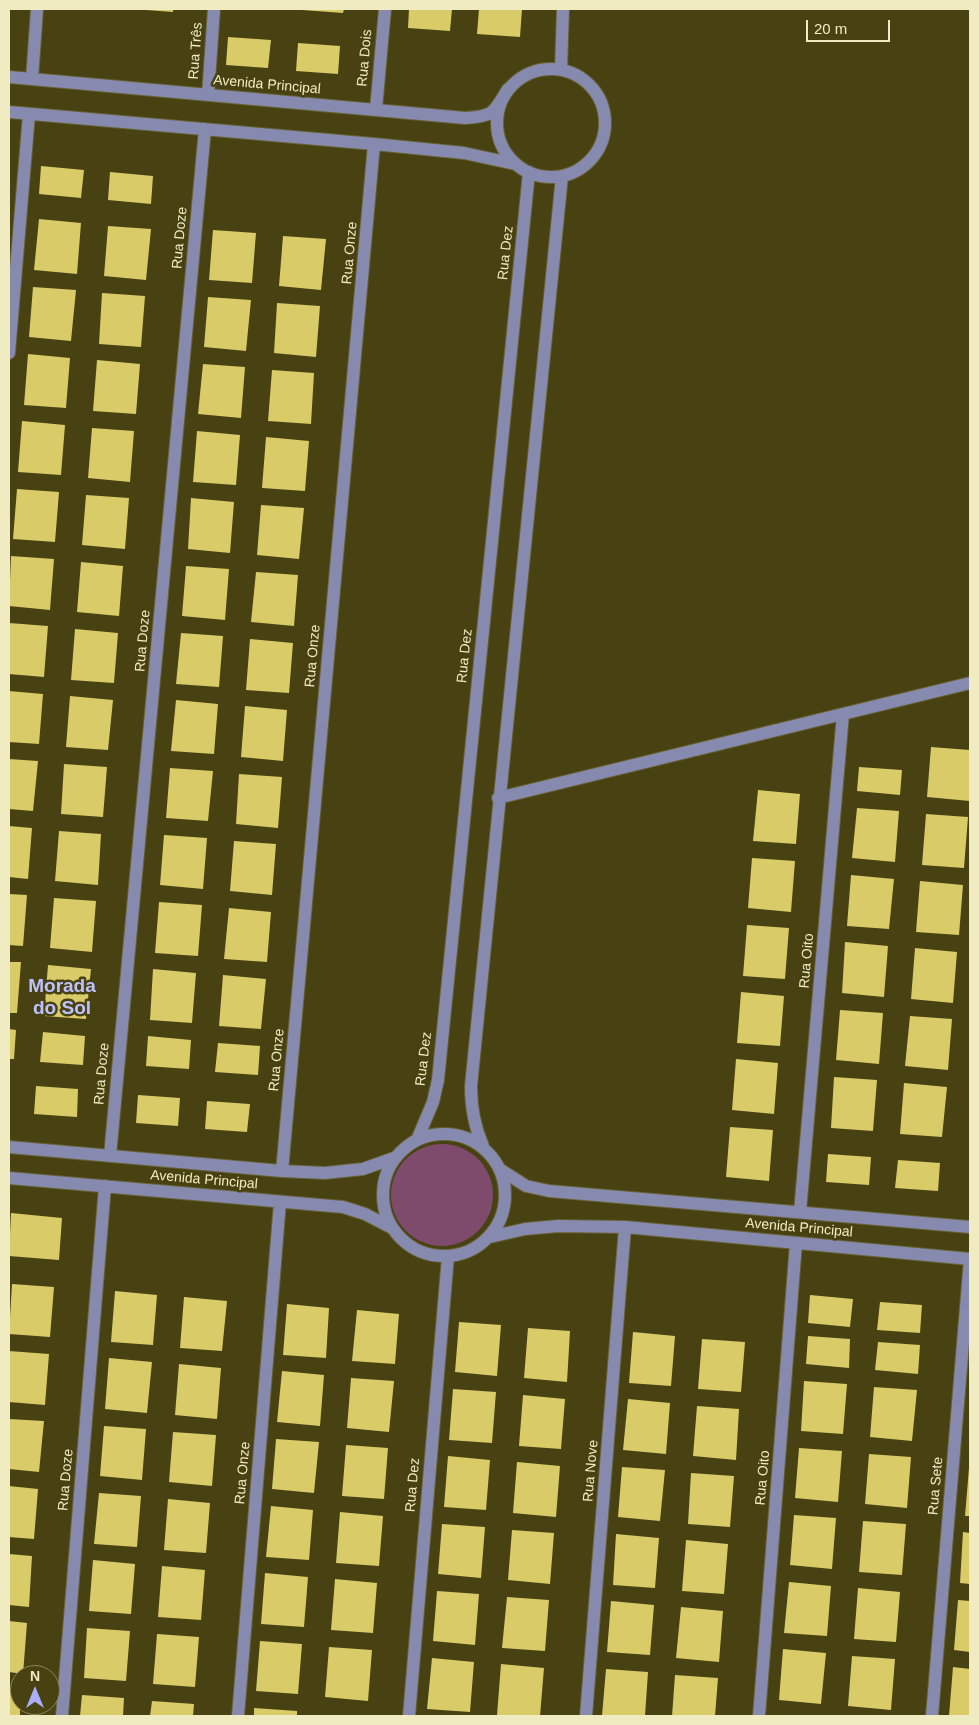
<!DOCTYPE html>
<meta charset="utf-8">
<style>
body{margin:0}
#map{position:relative;width:979px;height:1725px;overflow:hidden;background:#484112;font-family:Arial,sans-serif}
canvas{display:block}
.frame{position:absolute;inset:0;border:10px solid #f1ebc2;pointer-events:none}
.north{position:absolute;left:10px;top:1665px;width:50px;height:50px;box-sizing:border-box;background:#484112;border:1px solid #8c8558;border-radius:50%;rotate:0deg;font-size:14px;font-weight:700;line-height:20px;text-align:center;color:#f1ebc2}
.north::after{content:'';display:block;margin:auto;width:18px;height:22px;background:#abaffb;clip-path:polygon(50% 0,100% 100%,50% 72%,0 100%)}
.scale{position:absolute;left:806px;top:20px;width:84px;height:22px;box-sizing:border-box;border:2px solid #f1ebc2;border-top:0;padding-left:6px;font-size:15px;line-height:18px;white-space:nowrap;color:#f1ebc2;-webkit-text-stroke:4px #484112;paint-order:stroke}
</style>
<div id="map">
<canvas width="979" height="1725"></canvas>
<div class="frame"></div>
<div class="north">N</div>
<div class="scale">20 m</div>
</div>
<script>
const g = document.querySelector('canvas').getContext('2d');
g.lineJoin = 'round';
function paint(path, color) {
  g.fillStyle = color;
  g.fill(path, 'evenodd');
}
function strokePath(path, color, width, dash) {
  g.strokeStyle = color;
  g.lineWidth = width;
  g.lineCap = dash ? 'butt' : 'round';
  g.setLineDash(dash || []);
  g.stroke(path);
}
function write(font, color, halo, rows, align = 'center') {
  g.font = font + ' Arial,sans-serif';
  g.lineWidth = 5;
  g.setLineDash([]);
  g.textBaseline = 'middle';
  g.strokeStyle = halo;
  g.fillStyle = color;
  for (const [text, x, y, turn = 0] of rows) {
    g.save();
    g.translate(x, y);
    g.rotate((+turn || 0) * Math.PI / 180);
    g.textAlign = isNaN(turn) ? turn : align;
    if (halo) g.strokeText(text, 0, 0);
    g.fillText(text, 0, 0);
    g.restore();
  }
}
const green = new Path2D(`
 M391 1195a51 51 0 1 1 102 0a51 51 0 1 1-102 0Z`);
const building = new Path2D(`
 M 146,9 L 173,9 L 173,12 L 146,10 Z
 M 302,9 L 344,9 L 343,13 L 302,10 Z
 M 409,9 L 452,9 L 450,31 L 408,28 Z
 M 479,9 L 522,9 L 520,37 L 477,34 Z
 M 228,37 L 271,40 L 268,68 L 226,65 Z
 M 298,43 L 340,46 L 338,74 L 296,71 Z
 M 41,166 L 84,170 L 81,198 L 39,194 Z
 M 110,172 L 153,176 L 151,204 L 108,200 Z
 M 39,219 L 81,223 L 77,274 L 34,270 Z
 M 108,226 L 151,229 L 146,280 L 104,276 Z
 M 213,230 L 256,233 L 252,283 L 209,280 Z
 M 283,236 L 326,239 L 321,290 L 279,286 Z
 M 33,287 L 76,290 L 71,341 L 29,337 Z
 M 102,293 L 145,296 L 141,347 L 99,344 Z
 M 208,297 L 251,300 L 246,351 L 204,347 Z
 M 277,303 L 320,306 L 316,357 L 274,353 Z
 M 28,354 L 70,358 L 66,408 L 24,405 Z
 M 97,360 L 140,364 L 136,414 L 93,411 Z
 M 203,364 L 245,367 L 241,418 L 198,414 Z
 M 272,370 L 314,373 L 311,424 L 268,421 Z
 M 22,421 L 65,425 L 61,475 L 18,472 Z
 M 92,428 L 134,431 L 130,482 L 88,478 Z
 M 197,431 L 240,435 L 236,485 L 193,482 Z
 M 266,437 L 309,441 L 305,491 L 262,488 Z
 M 17,489 L 59,492 L 55,542 L 13,539 Z
 M 86,495 L 129,498 L 125,549 L 82,545 Z
 M 191,498 L 234,502 L 230,553 L 188,549 Z
 M 261,505 L 304,508 L 299,559 L 257,555 Z
 M 11,556 L 54,559 L 50,610 L 9,606 Z
 M 81,562 L 123,566 L 119,616 L 77,612 Z
 M 186,566 L 229,569 L 225,620 L 182,616 Z
 M 256,572 L 298,575 L 294,626 L 251,622 Z
 M 9,623 L 48,626 L 44,677 L 9,674 Z
 M 75,629 L 118,633 L 114,683 L 71,680 Z
 M 181,633 L 223,636 L 219,687 L 176,684 Z
 M 250,639 L 293,643 L 289,693 L 246,690 Z
 M 9,691 L 43,694 L 39,744 L 9,742 Z
 M 70,696 L 113,700 L 108,750 L 66,747 Z
 M 176,700 L 218,704 L 214,754 L 171,751 Z
 M 245,706 L 287,710 L 283,761 L 241,757 Z
 M 931,747 L 970,750 L 970,801 L 927,797 Z
 M 9,759 L 38,761 L 33,811 L 9,809 Z
 M 64,764 L 107,767 L 103,817 L 61,814 Z
 M 859,767 L 902,770 L 900,795 L 857,791 Z
 M 170,768 L 213,771 L 208,821 L 166,818 Z
 M 239,774 L 282,777 L 278,828 L 236,824 Z
 M 758,790 L 800,794 L 796,844 L 753,841 Z
 M 857,808 L 899,811 L 895,862 L 852,858 Z
 M 926,814 L 968,817 L 964,868 L 922,865 Z
 M 9,826 L 32,828 L 28,879 L 9,877 Z
 M 59,831 L 101,834 L 98,885 L 55,881 Z
 M 164,835 L 207,838 L 203,889 L 160,885 Z
 M 234,841 L 276,844 L 272,895 L 230,891 Z
 M 752,858 L 795,861 L 791,912 L 748,908 Z
 M 851,875 L 894,879 L 889,929 L 847,926 Z
 M 920,881 L 963,885 L 959,935 L 916,932 Z
 M 9,894 L 27,895 L 23,946 L 9,945 Z
 M 54,898 L 96,901 L 92,952 L 50,948 Z
 M 159,902 L 202,905 L 198,956 L 155,953 Z
 M 229,908 L 271,912 L 267,962 L 224,959 Z
 M 747,925 L 789,928 L 785,979 L 743,976 Z
 M 845,942 L 888,946 L 884,997 L 842,993 Z
 M 915,948 L 957,952 L 953,1003 L 911,999 Z
 M 9,962 L 21,962 L 17,1013 L 9,1013 Z
 M 48,965 L 91,969 L 86,1019 L 44,1016 Z
 M 153,969 L 196,973 L 192,1023 L 150,1020 Z
 M 223,975 L 266,979 L 261,1029 L 219,1026 Z
 M 741,992 L 784,996 L 780,1046 L 737,1043 Z
 M 840,1010 L 883,1013 L 879,1064 L 836,1060 Z
 M 910,1016 L 952,1019 L 948,1070 L 905,1066 Z
 M 9,1029 L 16,1030 L 14,1059 L 9,1059 Z
 M 43,1032 L 85,1036 L 83,1065 L 40,1062 Z
 M 148,1036 L 191,1040 L 189,1069 L 146,1066 Z
 M 218,1043 L 260,1046 L 258,1075 L 215,1072 Z
 M 736,1059 L 778,1063 L 774,1114 L 732,1110 Z
 M 834,1077 L 877,1080 L 873,1131 L 831,1128 Z
 M 904,1083 L 947,1087 L 942,1137 L 900,1134 Z
 M 36,1086 L 78,1089 L 77,1117 L 34,1114 Z
 M 138,1095 L 180,1098 L 178,1126 L 136,1123 Z
 M 207,1101 L 250,1104 L 247,1132 L 205,1129 Z
 M 730,1127 L 773,1130 L 769,1181 L 726,1177 Z
 M 828,1154 L 871,1157 L 869,1185 L 826,1182 Z
 M 898,1160 L 940,1163 L 938,1191 L 895,1188 Z
 M 11,1213 L 62,1218 L 59,1260 L 9,1256 Z
 M 12,1284 L 54,1287 L 50,1337 L 9,1334 Z
 M 115,1291 L 157,1295 L 153,1345 L 111,1342 Z
 M 810,1295 L 853,1299 L 850,1327 L 808,1323 Z
 M 184,1297 L 227,1301 L 222,1351 L 180,1348 Z
 M 880,1302 L 922,1305 L 920,1333 L 877,1330 Z
 M 287,1304 L 329,1308 L 326,1358 L 283,1355 Z
 M 357,1310 L 399,1314 L 395,1364 L 352,1361 Z
 M 459,1322 L 501,1325 L 497,1376 L 455,1372 Z
 M 528,1328 L 570,1331 L 567,1382 L 524,1378 Z
 M 633,1332 L 675,1336 L 671,1386 L 629,1383 Z
 M 808,1336 L 850,1339 L 849,1368 L 806,1364 Z
 M 702,1339 L 745,1342 L 741,1392 L 698,1389 Z
 M 878,1342 L 920,1345 L 918,1374 L 875,1370 Z
 M 9,1351 L 49,1354 L 45,1405 L 9,1402 Z
 M 109,1358 L 152,1362 L 147,1413 L 105,1409 Z
 M 179,1364 L 221,1368 L 217,1419 L 175,1415 Z
 M 282,1371 L 324,1375 L 320,1426 L 277,1422 Z
 M 351,1378 L 394,1381 L 389,1432 L 347,1428 Z
 M 804,1381 L 847,1384 L 843,1434 L 801,1431 Z
 M 874,1387 L 917,1390 L 912,1441 L 870,1437 Z
 M 453,1389 L 496,1392 L 492,1443 L 449,1440 Z
 M 523,1395 L 565,1399 L 561,1449 L 519,1446 Z
 M 628,1399 L 670,1403 L 666,1454 L 623,1450 Z
 M 697,1406 L 739,1409 L 736,1460 L 693,1456 Z
 M 9,1419 L 44,1421 L 39,1472 L 9,1469 Z
 M 104,1426 L 146,1429 L 142,1480 L 100,1476 Z
 M 173,1432 L 216,1435 L 212,1486 L 169,1482 Z
 M 276,1439 L 319,1442 L 314,1493 L 272,1489 Z
 M 346,1445 L 388,1448 L 384,1499 L 342,1496 Z
 M 799,1448 L 842,1451 L 838,1502 L 795,1498 Z
 M 869,1454 L 911,1457 L 907,1508 L 865,1504 Z
 M 448,1456 L 490,1460 L 486,1510 L 444,1507 Z
 M 517,1462 L 560,1466 L 556,1517 L 513,1513 Z
 M 622,1467 L 665,1470 L 660,1521 L 618,1517 Z
 M 969,1468 L 970,1468 L 970,1516 L 965,1516 Z
 M 691,1473 L 734,1476 L 730,1527 L 688,1524 Z
 M 9,1486 L 38,1489 L 34,1539 L 9,1537 Z
 M 99,1493 L 141,1496 L 137,1547 L 94,1544 Z
 M 168,1499 L 210,1503 L 206,1553 L 164,1550 Z
 M 271,1506 L 313,1510 L 309,1560 L 266,1557 Z
 M 340,1512 L 383,1516 L 379,1566 L 336,1563 Z
 M 794,1515 L 836,1518 L 832,1569 L 790,1565 Z
 M 863,1521 L 906,1524 L 902,1575 L 859,1572 Z
 M 442,1524 L 485,1527 L 481,1578 L 438,1574 Z
 M 512,1530 L 554,1533 L 550,1584 L 508,1580 Z
 M 963,1532 L 970,1533 L 970,1584 L 960,1583 Z
 M 616,1534 L 659,1538 L 655,1588 L 613,1585 Z
 M 686,1540 L 728,1544 L 724,1594 L 682,1591 Z
 M 9,1554 L 32,1556 L 29,1607 L 9,1605 Z
 M 93,1560 L 135,1564 L 131,1614 L 89,1611 Z
 M 162,1566 L 205,1570 L 201,1620 L 158,1617 Z
 M 265,1573 L 308,1577 L 304,1627 L 261,1624 Z
 M 335,1579 L 377,1583 L 373,1633 L 331,1630 Z
 M 789,1582 L 831,1586 L 827,1636 L 784,1633 Z
 M 858,1588 L 900,1592 L 896,1642 L 854,1639 Z
 M 437,1591 L 479,1594 L 475,1645 L 433,1641 Z
 M 507,1597 L 549,1600 L 545,1651 L 502,1648 Z
 M 958,1600 L 970,1601 L 970,1652 L 954,1650 Z
 M 611,1601 L 654,1605 L 650,1655 L 607,1652 Z
 M 681,1607 L 723,1611 L 719,1662 L 676,1658 Z
 M 9,1621 L 27,1623 L 23,1674 L 9,1672 Z
 M 87,1628 L 130,1631 L 126,1681 L 84,1678 Z
 M 157,1634 L 199,1637 L 195,1687 L 153,1684 Z
 M 260,1641 L 302,1644 L 298,1694 L 256,1691 Z
 M 329,1647 L 372,1650 L 368,1701 L 325,1697 Z
 M 783,1649 L 826,1653 L 821,1704 L 779,1700 Z
 M 852,1656 L 895,1659 L 891,1710 L 848,1706 Z
 M 432,1658 L 474,1662 L 470,1712 L 427,1709 Z
 M 501,1664 L 544,1668 L 540,1716 L 497,1715 Z
 M 953,1667 L 970,1669 L 970,1716 L 949,1716 Z
 M 606,1669 L 648,1672 L 645,1716 L 602,1716 Z
 M 675,1675 L 718,1678 L 715,1716 L 672,1716 Z
 M 9,1689 L 20,1690 L 20,1716 L 9,1716 Z
 M 82,1695 L 124,1698 L 123,1716 L 80,1716 Z
 M 152,1701 L 194,1704 L 193,1716 L 150,1716 Z
 M 254,1708 L 297,1711 L 297,1716 L 254,1716 Z`);
const minor = new Path2D(`
 M497 123a54 54 0 1 1 108 0a54 54 0 1 1-108 0Z
 M 561,69 L 563,9
 M 9,77 L 465,118 C 495,116 493,113 508,89
 M 32,79 L 37,9
 M 208,95 L 214,9
 M 376,109 L 385,9
 M 9,112 L 374,144 L 464,153 L 515,164
 M 9,353 L 29,114
 M 498,798 L 970,683
 M383 1195a61 61 0 1 1 122 0a61 61 0 1 1-122 0Z
 M 417,1140 L 433,1102 L 438,1080 L 529,172
 M 483,1146 C 474,1126 471,1108 471,1086 L 562,176
 M 9,1147 L 282,1171 L 325,1173 L 363,1169 L 394,1158
 M 110,1156 L 205,129
 M 501,1170 L 526,1186 L 549,1191 L 970,1227
 M 282,1171 L 374,144
 M 9,1178 L 343,1207 L 365,1214 L 392,1228
 M 800,1212 L 843,714
 M 490,1237 L 525,1229 L 558,1226 L 625,1227 L 970,1259
 M 62,1716 L 105,1186
 M 238,1716 L 280,1202
 M 409,1716 L 448,1256
 M 586,1716 L 625,1227
 M 759,1716 L 796,1243
 M 932,1716 L 970,1259`);
const streetNames = [
 ["Rua Três",196,51,-86],
 ["Rua Dois",365,58,-85],
 ["Avenida Principal",267,85,5],
 ["Rua Doze",180,238,-85],
 ["Rua Onze",350,253,-85],
 ["Rua Dez",506,253,-84],
 ["Rua Doze",143,641,-85],
 ["Rua Onze",313,656,-85],
 ["Rua Dez",465,656,-84],
 ["Rua Oito",807,961,-85],
 ["Rua Dez",424,1059,-83],
 ["Rua Onze",277,1060,-85],
 ["Rua Doze",102,1074,-85],
 ["Avenida Principal",204,1180,5],
 ["Avenida Principal",799,1228,5],
 ["Rua Nove",591,1471,-85],
 ["Rua Onze",243,1473,-85],
 ["Rua Oito",763,1478,-85],
 ["Rua Doze",66,1480,-85],
 ["Rua Dez",413,1485,-85],
 ["Rua Sete",936,1486,-85]
];
const districtNames = [
 ["Morada",62,987],
 ["do Sol",62,1009]
];
paint(green, '#7e4b6c');
paint(building, '#d9cb68');
strokePath(minor, '#666032', 14);
strokePath(minor, '#878aaf', 12);
write('14px', '#f1ebc2', '#484112', streetNames);
write('bold 19px', '#bec2fc', '#484112', districtNames);
</script>
